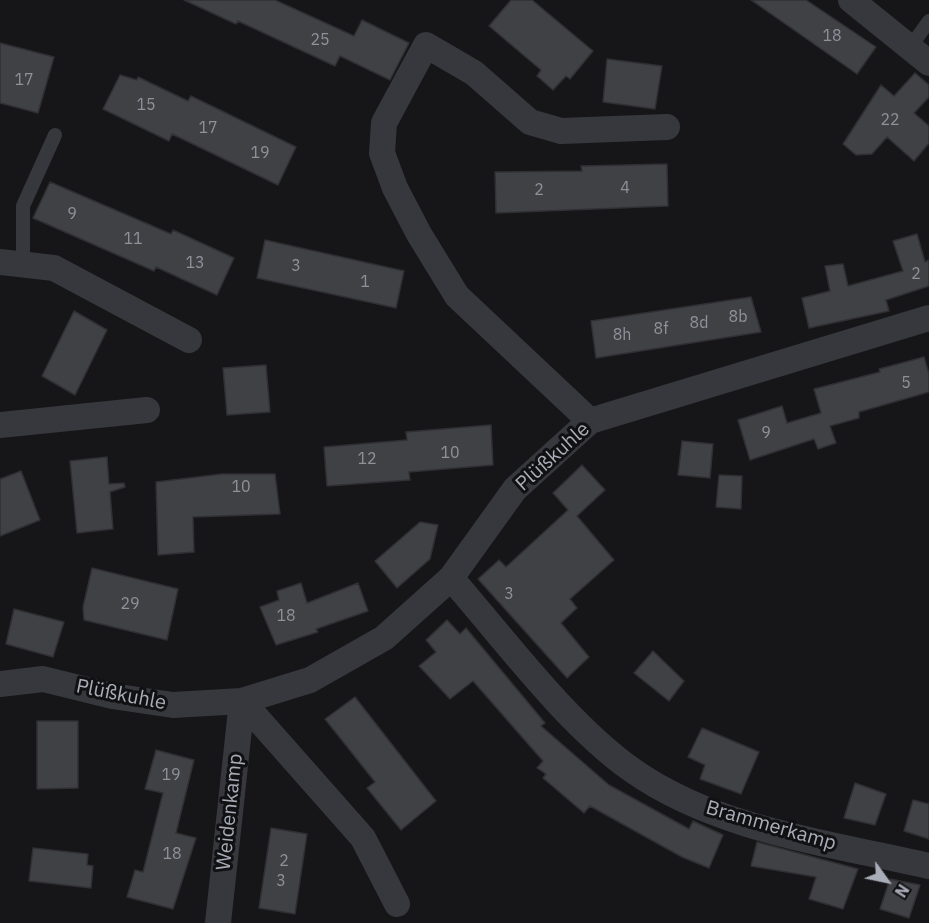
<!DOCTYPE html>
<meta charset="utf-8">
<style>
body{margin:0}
#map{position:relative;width:929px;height:923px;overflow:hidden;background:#161618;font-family:"IBM Plex Sans",sans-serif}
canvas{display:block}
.north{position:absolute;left:857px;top:851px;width:60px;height:60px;-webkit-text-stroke:4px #111113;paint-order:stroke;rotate:123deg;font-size:16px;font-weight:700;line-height:24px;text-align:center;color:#a8adb8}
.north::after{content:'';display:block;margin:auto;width:21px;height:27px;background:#a8adb8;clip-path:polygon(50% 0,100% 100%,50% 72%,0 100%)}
</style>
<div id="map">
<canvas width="929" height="923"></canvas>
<div class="north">N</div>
</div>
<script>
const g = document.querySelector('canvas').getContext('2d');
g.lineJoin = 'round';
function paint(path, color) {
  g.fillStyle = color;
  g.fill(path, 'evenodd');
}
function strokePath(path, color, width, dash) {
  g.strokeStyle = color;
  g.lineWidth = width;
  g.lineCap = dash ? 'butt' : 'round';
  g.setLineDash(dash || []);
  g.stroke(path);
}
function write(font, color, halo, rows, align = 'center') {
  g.font = font + ' "IBM Plex Sans",sans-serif';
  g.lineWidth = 6;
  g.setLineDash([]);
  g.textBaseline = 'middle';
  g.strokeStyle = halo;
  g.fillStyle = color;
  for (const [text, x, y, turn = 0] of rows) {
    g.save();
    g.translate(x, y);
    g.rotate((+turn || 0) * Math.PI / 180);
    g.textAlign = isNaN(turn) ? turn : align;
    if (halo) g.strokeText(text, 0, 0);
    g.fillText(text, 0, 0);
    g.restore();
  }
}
const building = new Path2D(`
 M 184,0 L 275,0 L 354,36 L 362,20 L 409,43 L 390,80 L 340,56 L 335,66 L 238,21 L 236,24 Z
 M 511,0 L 532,0 L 593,51 L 570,79 L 566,76 L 553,90 L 537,76 L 541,70 L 489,26 Z
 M 751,0 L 806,0 L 876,47 L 857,74 Z
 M 0,43 L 54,57 L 38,113 L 0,103 Z
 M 607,59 L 662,66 L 655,109 L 603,102 Z
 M 915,73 L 929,85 L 929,97 L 914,113 L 929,126 L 929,143 L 914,161 L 887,137 L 872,154 L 856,155 L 843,144 L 881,85 L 894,96 Z
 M 120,75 L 137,80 L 138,77 L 188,101 L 191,96 L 296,147 L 278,185 L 172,134 L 169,141 L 103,109 Z
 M 667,164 L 668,206 L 496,213 L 495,172 L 582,171 L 581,166 Z
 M 50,182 L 171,234 L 173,230 L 234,258 L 217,295 L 156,267 L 154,271 L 33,218 Z
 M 917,234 L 925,262 L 929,260 L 929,286 L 886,300 L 889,311 L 809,328 L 802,298 L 830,291 L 825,266 L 843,264 L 848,286 L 903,271 L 893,241 Z
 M 265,240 L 404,271 L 396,308 L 257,278 Z
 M 751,297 L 761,332 L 596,358 L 591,321 Z
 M 74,311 L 107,330 L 75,395 L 42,376 Z
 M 924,357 L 929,374 L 929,392 L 859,412 L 859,418 L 830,426 L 836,443 L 818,449 L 814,439 L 750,460 L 738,420 L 782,406 L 787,423 L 821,413 L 814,389 L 880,372 L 879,369 Z
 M 266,365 L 270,412 L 227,415 L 223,368 Z
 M 491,425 L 493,465 L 409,472 L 410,480 L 327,486 L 324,447 L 407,440 L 406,432 Z
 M 682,441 L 713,444 L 710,478 L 678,475 Z
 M 107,457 L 109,484 L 124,483 L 125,487 L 110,492 L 113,529 L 77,533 L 70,461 Z
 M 582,465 L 605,490 L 577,516 L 614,560 L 570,599 L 577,608 L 561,623 L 589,657 L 567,678 L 478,579 L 499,560 L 506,567 L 568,510 L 553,493 Z
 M 21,471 L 40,520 L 0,536 L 0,479 Z
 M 222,474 L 275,474 L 280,514 L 193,517 L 194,552 L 158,555 L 156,482 Z
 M 719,475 L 742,476 L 741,509 L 716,507 Z
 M 420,522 L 438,525 L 430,559 L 397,588 L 375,561 Z
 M 92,568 L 178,589 L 167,640 L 84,620 L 83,607 Z
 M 301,583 L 307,603 L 358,583 L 368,611 L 316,629 L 318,632 L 276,645 L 260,607 L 279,600 L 277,591 Z
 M 14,609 L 64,622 L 53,657 L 6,644 Z
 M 447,620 L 460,634 L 466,628 L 545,723 L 541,726 L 609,785 L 689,829 L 693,821 L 723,835 L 709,868 L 682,857 L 590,806 L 584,813 L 543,778 L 546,774 L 537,768 L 543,761 L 473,681 L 450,699 L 419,666 L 436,652 L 426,640 Z
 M 653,651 L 684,681 L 669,701 L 634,673 Z
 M 355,697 L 436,801 L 401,830 L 367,788 L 375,782 L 325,719 Z
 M 37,721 L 78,721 L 78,788 L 37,789 Z
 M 702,728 L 759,752 L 741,794 L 700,779 L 705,765 L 688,757 Z
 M 156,750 L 194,760 L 176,833 L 196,838 L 173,909 L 127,897 L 135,870 L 143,872 L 163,793 L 145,789 Z
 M 855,783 L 886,794 L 875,825 L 844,818 Z
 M 913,800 L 929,804 L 929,839 L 904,831 Z
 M 271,828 L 307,834 L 295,914 L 259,908 Z
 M 757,842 L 858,869 L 843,909 L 809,899 L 816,877 L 751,866 Z
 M 33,848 L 88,854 L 87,865 L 93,866 L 91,888 L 29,881 Z
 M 890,879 L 920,885 L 909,918 L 880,909 Z`);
const service = new Path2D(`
 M 911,46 L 929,21
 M 23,263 L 23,206 L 55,135`);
const minor = new Path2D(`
 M 851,0 L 929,63
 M 0,262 L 54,268 L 189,340
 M 590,421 L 457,296 L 419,234 L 395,188 L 382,153 L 384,123 L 426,45 L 474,73 L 530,122 L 561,131 L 667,127
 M 0,425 L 147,410
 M 451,578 C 505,640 566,723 632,770 C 717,830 829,843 929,866
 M 0,684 L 43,679 L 112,696 L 173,705 L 242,701 L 310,680 L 384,638 L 451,578 L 515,489 L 590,421 L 929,318
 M 242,701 L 363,838 L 397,904
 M 218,923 L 242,701`);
const numberNames = [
 ["18",832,36],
 ["25",320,40],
 ["17",24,80],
 ["15",146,105],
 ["22",890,120],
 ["17",208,128],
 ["19",260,153],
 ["4",625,188],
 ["2",539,190],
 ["9",72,214],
 ["11",133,239],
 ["13",195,263],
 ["3",296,266],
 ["2",916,274],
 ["1",365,282],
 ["8b",738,317],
 ["8d",699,323],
 ["8f",661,329],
 ["8h",622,335],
 ["5",906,383],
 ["9",766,433],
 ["10",450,453],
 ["12",367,459],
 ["10",241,487],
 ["3",509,594],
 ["29",130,604],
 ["18",286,616],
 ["19",171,775],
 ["18",172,854],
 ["2",284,861],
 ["3",281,881]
];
const streetNames = [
 ["Plüßkuhle",553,457,-42],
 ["Plüßkuhle",121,695,11],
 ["Weidenkamp",230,812,-84],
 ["Brammerkamp",771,826,16]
];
paint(building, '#404145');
strokePath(building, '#303034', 1.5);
strokePath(service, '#37383d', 14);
strokePath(minor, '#37383d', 26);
write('16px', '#8e929b', null, numberNames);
write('20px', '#a8adb8', '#111113', streetNames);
</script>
